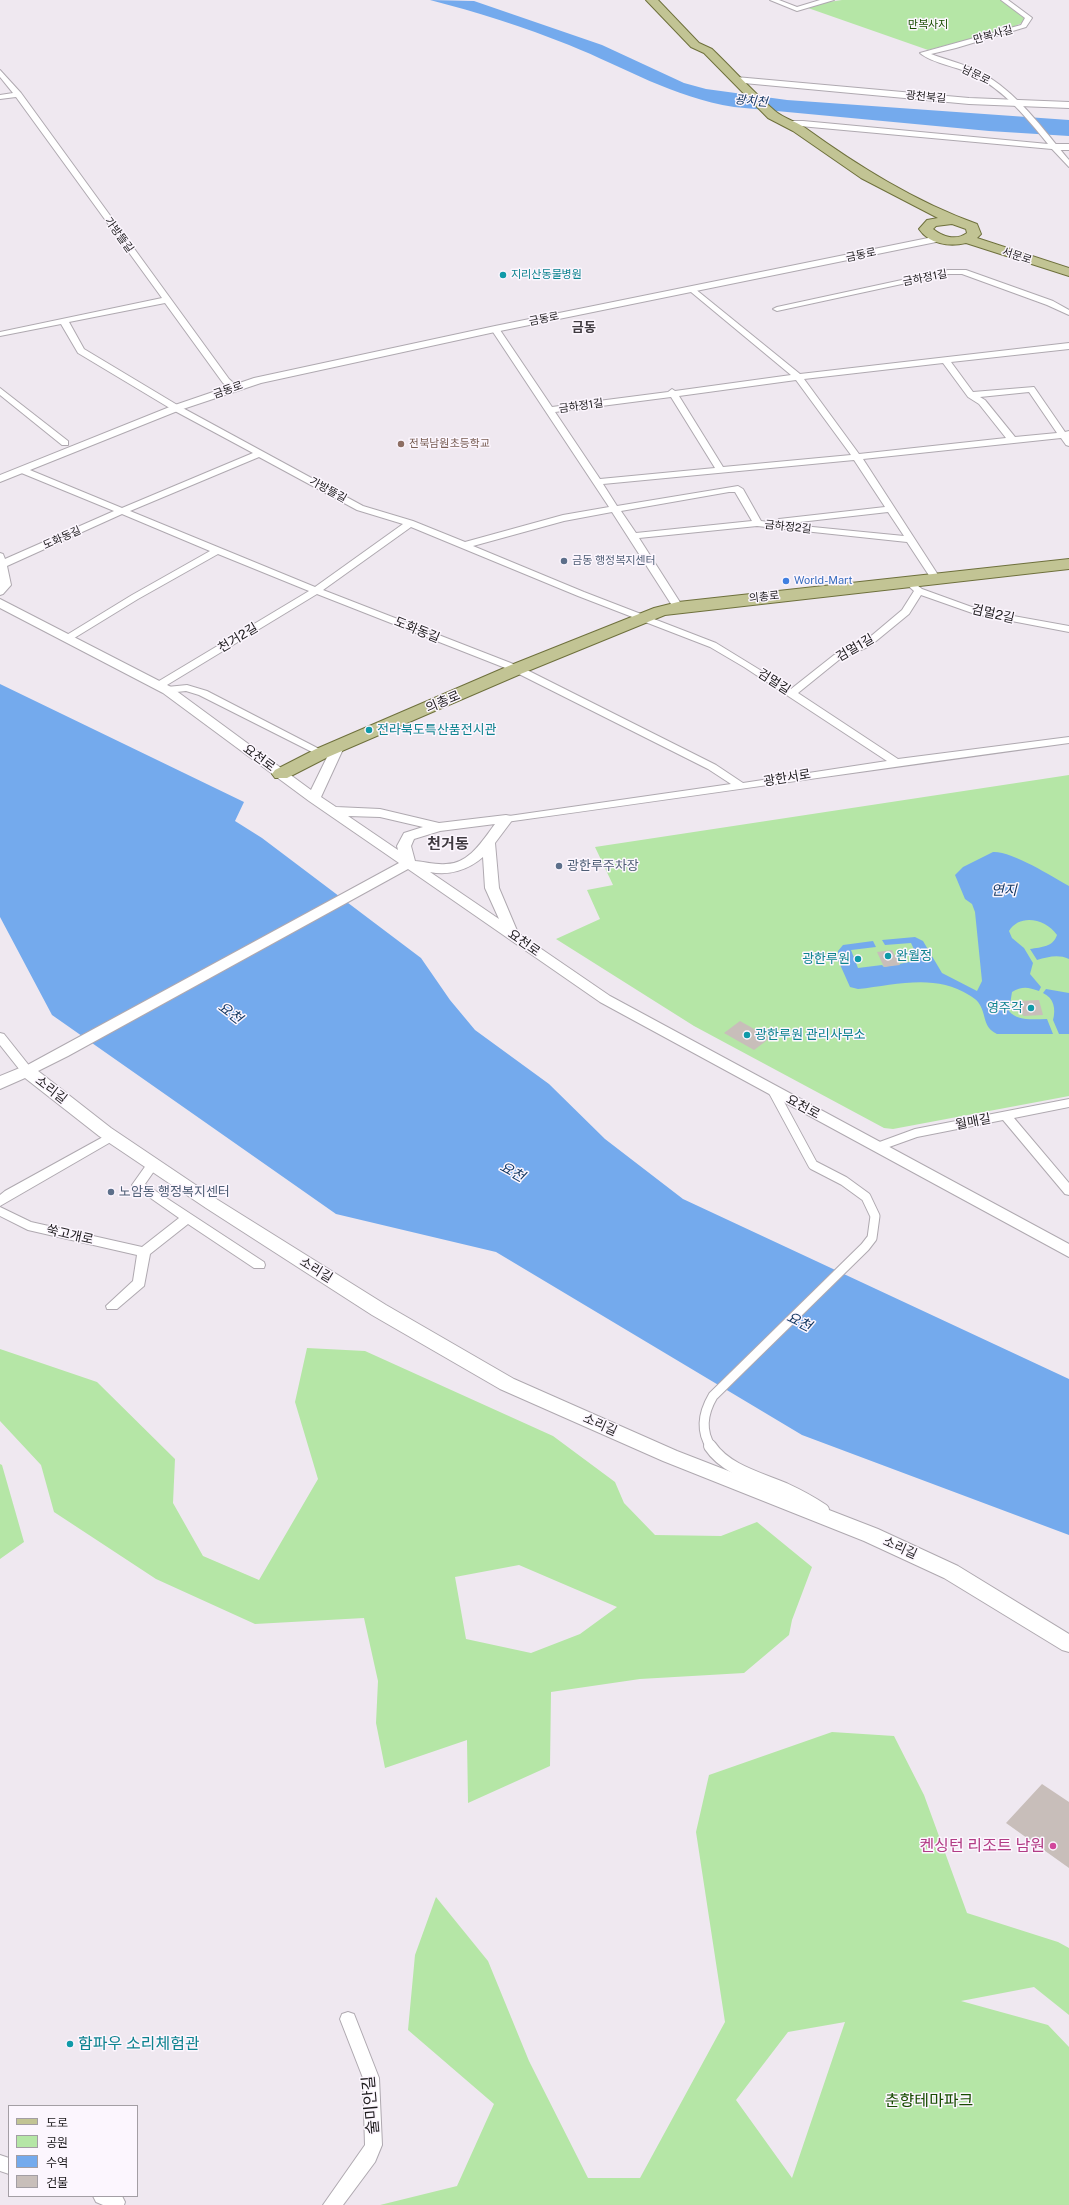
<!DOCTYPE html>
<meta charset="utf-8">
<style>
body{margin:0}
#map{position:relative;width:1069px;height:2205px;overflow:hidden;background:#efe8f0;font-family:"Public Sans","Noto Sans KR",sans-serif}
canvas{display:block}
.legend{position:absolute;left:8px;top:2105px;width:130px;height:92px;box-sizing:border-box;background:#fcf6fe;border:1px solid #a39ea4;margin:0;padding:5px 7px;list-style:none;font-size:12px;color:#1d1b1d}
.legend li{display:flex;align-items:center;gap:8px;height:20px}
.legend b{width:20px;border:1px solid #a39ea4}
</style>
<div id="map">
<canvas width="1069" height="2205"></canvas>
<ul class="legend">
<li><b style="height:5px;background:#c2c494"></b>도로</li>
<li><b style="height:11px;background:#b5e6a6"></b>공원</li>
<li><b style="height:11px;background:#74aaed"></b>수역</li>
<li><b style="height:11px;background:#c8beba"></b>건물</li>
</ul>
</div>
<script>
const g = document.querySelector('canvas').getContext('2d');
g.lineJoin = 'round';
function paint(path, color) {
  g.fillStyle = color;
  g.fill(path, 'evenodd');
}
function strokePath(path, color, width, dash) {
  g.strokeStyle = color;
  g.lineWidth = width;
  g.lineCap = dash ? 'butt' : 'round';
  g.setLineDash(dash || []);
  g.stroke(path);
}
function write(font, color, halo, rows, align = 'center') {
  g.font = font + ' "Public Sans","Noto Sans KR",sans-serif';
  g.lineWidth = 3;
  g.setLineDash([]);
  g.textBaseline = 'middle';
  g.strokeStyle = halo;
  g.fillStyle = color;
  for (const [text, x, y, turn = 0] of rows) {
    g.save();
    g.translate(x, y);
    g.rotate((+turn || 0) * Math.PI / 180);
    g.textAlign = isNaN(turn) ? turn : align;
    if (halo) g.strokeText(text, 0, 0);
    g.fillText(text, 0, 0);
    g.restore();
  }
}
const green = new Path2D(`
 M 842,0 L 1002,0 L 1024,18 L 1024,22 L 1008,29 L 928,50 L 808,8 L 815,4 Z
 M 1069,775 L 1069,1096 L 893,1129 L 884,1128 L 694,1026 L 556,939 L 600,919 L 587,890 L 613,885 L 595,847 Z
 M 307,1348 L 365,1351 L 553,1436 L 615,1482 L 624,1503 L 655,1535 L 721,1536 L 757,1522 L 812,1567 L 792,1620 L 789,1635 L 744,1673 L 640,1679 L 551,1692 L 550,1766 L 468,1803 L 467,1740 L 385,1768 L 376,1723 L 378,1681 L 364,1618 L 255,1624 L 156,1579 L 54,1512 L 41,1465 L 0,1421 L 0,1349 L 97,1382 L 175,1459 L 173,1503 L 203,1556 L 259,1580 L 318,1479 L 295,1402 ZM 519,1565 L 617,1607 L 580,1634 L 531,1653 L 466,1639 L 455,1577 Z
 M 0,1464 L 2,1465 L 24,1542 L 0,1559 Z
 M 832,1732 L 894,1736 L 924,1795 L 967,1913 L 1058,1942 L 1069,1948 L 1069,2015 L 1034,1987 L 961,2001 L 1048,2025 L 1069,2047 L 1069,2205 L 380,2205 L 457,2186 L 494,2104 L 408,2030 L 415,1955 L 436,1897 L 488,1961 L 529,2061 L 588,2178 L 640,2178 L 725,2022 L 696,1832 L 709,1775 ZM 845,2022 L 792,2178 L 736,2100 L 788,2032 Z`);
const water = new Path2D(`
 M 430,0 L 474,1 L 602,45 L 684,83 L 706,89 L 787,100 L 1069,120 L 1069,136 L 989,131 L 734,107 C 672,97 626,68 569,45 C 524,27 477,12 430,0 Z
 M 0,684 L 244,802 L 235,821 L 262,838 L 421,958 L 450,1000 L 475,1030 L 549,1084 L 605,1139 L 683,1199 L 1069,1379 L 1069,1535 L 802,1435 L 496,1252 L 336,1214 L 52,1015 L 0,917 Z
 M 993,852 C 1012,851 1051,876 1069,886 L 1069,959 C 1058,954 1048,957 1037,960 L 1030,949 C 1042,947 1053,947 1057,935 C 1046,919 1020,913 1009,931 L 1012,938 L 1024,948 L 1033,963 L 1030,974 L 1041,987 L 1039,991 C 1028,987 1022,986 1012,992 L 1009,1011 C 1018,1022 1034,1019 1047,1019 L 1053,1034 L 997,1034 C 982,1027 987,1014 978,1002 C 976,999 972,997 969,995 C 935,973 895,985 858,989 L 850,987 L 838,960 L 838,951 L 843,945 L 873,941 L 876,947 L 851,950 L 858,968 L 882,965 L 884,967 L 919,960 L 911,943 L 885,945 L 882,940 L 915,937 L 923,941 L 942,973 L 977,991 L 982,981 L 975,912 L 972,904 L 965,899 L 955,875 L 963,867 Z
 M 1046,989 L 1069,993 L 1069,1034 L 1059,1034 L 1053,1020 C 1056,1009 1054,998 1043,993 Z`);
const building = new Path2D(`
 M 892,950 L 900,965 L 884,967 L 877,952 Z
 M 1039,1000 L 1043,1015 L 1023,1016 L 1019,1001 Z
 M 740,1021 L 770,1038 L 754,1050 L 724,1033 Z
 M 1042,1784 L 1069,1802 L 1069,1868 L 1006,1823 Z`);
const pedestrianFar1 = new Path2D(`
 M 711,1447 C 700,1430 703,1413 713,1396 L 865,1247 L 872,1238 L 875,1216 L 866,1197 L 844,1181 L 813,1165 L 773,1091`);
const pedestrian = new Path2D(`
 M 710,1446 C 726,1470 759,1478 785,1489 C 798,1495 811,1502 823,1510`);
const minor = new Path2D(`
 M 770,0 L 779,0 L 797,7 L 820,0 L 834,0 L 797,11 Z
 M 1001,0 L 1008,0 L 1031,17 L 1032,18 L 1026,27 L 956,48 L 931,54 C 947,60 964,64 980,72 C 1017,92 1042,128 1069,160 L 1069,167 L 1052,149 L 789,125 L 785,123 L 789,121 L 803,121 L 1048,144 C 1027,118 1005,91 974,75 C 959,67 931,63 920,53 L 1021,25 L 1025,18 Z
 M 0,70 L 21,93 L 229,379 L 238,387 L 231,389 L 223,383 L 165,303 L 69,322 L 84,349 L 179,406 L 363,506 L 413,521 L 465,542 L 563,515 L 609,507 L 491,329 L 492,327 L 498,327 L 552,407 L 668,392 L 672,389 L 675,391 L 791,375 L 691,292 L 691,288 L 694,288 L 800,374 L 1069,343 L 1069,349 L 951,362 L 973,392 L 1034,387 L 1065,432 L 1069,431 L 1069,446 L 1066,445 L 1061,438 L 863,459 L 940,578 L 938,580 L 932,580 L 907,542 L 757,526 L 639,538 L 683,607 L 678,610 L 673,607 L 612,512 L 564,521 L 473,546 L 584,592 L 716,643 L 791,689 L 834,655 L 864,642 L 902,610 L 914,591 L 903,581 L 908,578 L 922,589 L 980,610 L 1069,626 L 1069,632 L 975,614 L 921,595 L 909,614 L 870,646 L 840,659 L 798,693 L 898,759 L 1069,737 L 1069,743 C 881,768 694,796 506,822 L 501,819 L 502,817 L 731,784 L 708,769 L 513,671 L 317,594 L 162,688 L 154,688 L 154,684 L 309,591 L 218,554 L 138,599 L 71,640 L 65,640 L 65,636 L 132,595 L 210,551 L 122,514 L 7,566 L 11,585 L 3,594 L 0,595 L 0,553 L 3,554 L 5,559 L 114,511 L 19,472 L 19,468 L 25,468 L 122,508 L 253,453 L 173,410 L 78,353 L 61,324 L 0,336 L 0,332 L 162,298 L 16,97 L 0,99 L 0,95 L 13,93 L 0,77 ZM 943,363 L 968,397 L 979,404 L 1006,438 L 859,454 L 804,379 ZM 796,380 L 851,455 L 723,467 L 679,396 ZM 1029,392 L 1057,433 L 1015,437 L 985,400 L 980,397 ZM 671,397 L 715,468 L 600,479 L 555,412 ZM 259,457 L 357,510 L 403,524 L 315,587 L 130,511 ZM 854,460 L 885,507 L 779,519 L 777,521 L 782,524 L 761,521 L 743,489 L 738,486 L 617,506 L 603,484 ZM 729,492 L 735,492 L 752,521 L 636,533 L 621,511 ZM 888,512 L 904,536 L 782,524 ZM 411,527 L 578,596 L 710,647 L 744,667 L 887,761 L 743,783 L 716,765 L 521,667 L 323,590 Z
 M 948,270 L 966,270 L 1053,301 L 1069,310 L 1069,315 L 1047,305 L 962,274 L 948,274 L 777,311 L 773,309 L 777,307 Z
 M 0,388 L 68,441 L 68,445 L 62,445 L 0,395 Z
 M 187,685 L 207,691 L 327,753 L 322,756 L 318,755 L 199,695 L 186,691 L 167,693 L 162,690 L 167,687 Z
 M 0,1033 L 4,1034 L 31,1068 L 33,1071 L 31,1074 L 23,1074 L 0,1045 Z
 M 1069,1099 L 1069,1107 L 1014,1118 L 1069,1183 L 1069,1195 L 1065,1194 L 1003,1120 L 917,1137 L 878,1151 L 872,1147 L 874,1144 L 915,1129 Z
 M 112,1132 L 118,1136 L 116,1139 L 0,1206 L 0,1195 L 5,1191 Z
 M 153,1160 L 159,1164 L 145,1184 L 264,1262 L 265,1265 L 264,1268 L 254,1268 L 188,1224 L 150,1254 L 144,1286 L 117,1309 L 107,1309 L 106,1306 L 133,1281 L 137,1255 L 28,1230 L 0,1216 L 0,1207 L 31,1222 L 142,1247 L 179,1218 L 132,1185 L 149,1161 Z
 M 348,2012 L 354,2014 L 379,2078 L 382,2145 L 375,2162 L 343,2205 L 323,2205 L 365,2145 L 363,2078 L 340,2019 L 342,2014 Z
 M 0,2155 L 9,2158 L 9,2174 L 0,2171 Z
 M 93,2196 L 122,2196 L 125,2202 L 124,2205 L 103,2205 L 96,2202 Z`);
const tertiary = new Path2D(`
 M 736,77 L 969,98 L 1069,102 L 1069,108 L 969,104 L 733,82 L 733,78 Z
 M 1069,144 L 1069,150 L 1054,150 L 1049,147 L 1054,144 Z
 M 938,236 L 943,239 L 941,241 L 495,332 L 261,383 L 180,410 L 0,482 L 0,475 L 172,406 L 254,378 L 495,326 Z
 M 0,599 L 171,687 L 311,790 L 332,747 L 338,743 L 343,744 L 344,747 L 321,797 L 336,807 L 380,809 L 439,823 L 506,815 L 511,816 L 513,819 L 495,843 L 499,888 L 518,933 L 610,996 L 1069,1244 L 1069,1257 L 600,1002 L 408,869 L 68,1056 L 32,1074 L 22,1074 L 20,1071 L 22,1068 L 399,863 L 309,801 L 163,693 L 0,608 ZM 348,816 L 380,817 L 423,827 L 404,833 L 397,846 L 398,850 ZM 495,824 C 483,840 469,864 446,864 C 436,865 426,862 415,861 L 411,846 L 414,839 L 440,831 ZM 483,857 L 485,888 L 499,919 L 430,872 C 449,876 468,870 483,857 Z`);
const secondary = new Path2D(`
 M 27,1065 L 33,1067 L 111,1128 L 218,1200 L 386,1305 L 514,1379 L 677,1451 L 878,1529 L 958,1566 L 1069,1634 L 1069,1652 L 1062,1650 L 944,1578 L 864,1541 L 663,1461 L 500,1389 L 372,1315 L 206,1208 L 99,1136 L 25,1078 L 0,1089 L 0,1076 Z`);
const primary = new Path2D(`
 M 646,0 L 658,0 L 699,43 L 712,49 C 733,69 753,92 775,111 C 783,118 795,121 804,127 C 858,166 914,201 977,224 L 981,234 L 977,238 L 1069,268 L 1069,276 L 966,243 C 949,247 929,244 919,229 L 927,220 L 938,218 L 861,178 L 793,131 L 768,118 L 704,53 L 691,47 ZM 952,224 L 966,229 L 967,233 C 956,241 943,237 933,229 L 936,226 Z
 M 1069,559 L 1069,569 L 665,615 L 523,673 L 328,757 L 287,778 L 275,778 L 272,774 L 275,770 L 316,749 L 511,665 L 654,608 L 678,602 Z`);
const markers = [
 [503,275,4,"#0f9aa8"],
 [401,444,4,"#8d6e63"],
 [564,561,4,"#5c6f8a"],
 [786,581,4,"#3f7fe0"],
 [369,730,4,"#0f9aa8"],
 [559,866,4,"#5c6f8a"],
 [888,956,4,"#0f9aa8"],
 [858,959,4,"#0f9aa8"],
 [1031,1008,4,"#0f9aa8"],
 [747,1035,4,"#0f9aa8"],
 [111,1192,4,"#5c6f8a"],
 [1053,1846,4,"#d1479c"],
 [70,2044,4,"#0f9aa8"]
];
const farParknames = [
 ["만복사지",928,25]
];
const farStreetnames = [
 ["만복사길",993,35,-16],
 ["남문로",976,75,26],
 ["광천북길",926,97,5],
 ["가방뜰길",119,235,54],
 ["금동로",861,255,-12],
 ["서문로",1017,256,18],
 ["금하정1길",925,278,-11],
 ["금동로",544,319,-11],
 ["금동로",228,390,-19],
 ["금하정1길",581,406,-8],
 ["가방뜰길",328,490,29],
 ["금하정2길",788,527,6],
 ["도화동길",62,538,-24],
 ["의총로",764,597,-6]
];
const farCulturenames = [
 ["지리산동물병원",511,275]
];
const farEducationnames = [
 ["전북남원초등학교",409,444]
];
const farServicenames = [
 ["금동 행정복지센터",572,561]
];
const farShopnames = [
 ["World-Mart",794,581]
];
const farWaternames = [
 ["광치천",751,101,5]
];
const farQuarternames = [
 ["금동",584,328]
];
const streetNames = [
 ["검멀2길",993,614,13],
 ["도화동길",417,630,22],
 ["천거2길",238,638,-31],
 ["검멀1길",855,648,-30],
 ["검멀길",774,682,33],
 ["의총로",443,702,-23],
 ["요천로",259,758,36],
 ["광한서로",787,778,-10],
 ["요천로",524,943,35],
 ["소리길",51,1090,38],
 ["요천로",803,1107,28],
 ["월매길",973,1122,-11],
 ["쑥고개로",70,1235,13],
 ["소리길",316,1270,32],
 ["소리길",600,1425,24],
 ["소리길",900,1548,24]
];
const cultureNames = [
 ["전라북도특산품전시관",377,730],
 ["완월정",896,956],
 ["광한루원",850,959,"right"],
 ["영주각",1023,1008,"right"],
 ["광한루원 관리사무소",755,1035]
];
const serviceNames = [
 ["광한루주차장",567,866],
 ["노암동 행정복지센터",119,1192]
];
const waterNames = [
 ["연지",1004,891],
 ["요천",230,1013,37],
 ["요천",512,1172,29],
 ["요천",799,1322,27]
];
const quarterNames = [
 ["천거동",448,844]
];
const nearHotelnames = [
 ["켄싱턴 리조트 남원",1045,1846]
];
const nearCulturenames = [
 ["함파우 소리체험관",78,2044]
];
const nearParknames = [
 ["춘향테마파크",929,2101]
];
const nearStreetnames = [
 ["술미안길",371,2105,-95]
];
paint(green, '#b5e6a6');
paint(water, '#74aaed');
paint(building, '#c8beba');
strokePath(pedestrianFar1, '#afa9b0', 11);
strokePath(pedestrian, '#afa9b0', 14);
strokePath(minor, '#afa9b0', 2);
strokePath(tertiary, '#afa9b0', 2);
strokePath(secondary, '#afa9b0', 2);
strokePath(primary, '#6e703c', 2);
strokePath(pedestrianFar1, '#fff', 9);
strokePath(pedestrian, '#fff', 12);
paint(minor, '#fff');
paint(tertiary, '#fff');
paint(secondary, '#fff');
paint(primary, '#c2c494');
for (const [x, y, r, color] of markers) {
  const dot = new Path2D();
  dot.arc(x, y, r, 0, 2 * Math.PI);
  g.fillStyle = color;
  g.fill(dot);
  strokePath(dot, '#fcf6fe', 1.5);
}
write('11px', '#174c00', '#fcf6fe', farParknames);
write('11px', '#1d1b1d', '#fcf6fe', farStreetnames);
write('11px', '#0d838f', '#fcf6fe', farCulturenames, 'left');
write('11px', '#785e54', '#fcf6fe', farEducationnames, 'left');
write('11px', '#4e5e75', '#fcf6fe', farServicenames, 'left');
write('11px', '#366cbe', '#fcf6fe', farShopnames, 'left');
write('italic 12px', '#0f345f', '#fcf6fe', farWaternames);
write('bold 13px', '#403b41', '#fcf6fe', farQuarternames);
write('13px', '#1d1b1d', '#fcf6fe', streetNames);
write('13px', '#0d838f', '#fcf6fe', cultureNames, 'left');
write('13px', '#4e5e75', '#fcf6fe', serviceNames, 'left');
write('italic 14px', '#0f345f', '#fcf6fe', waterNames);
write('bold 15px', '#403b41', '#fcf6fe', quarterNames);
write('16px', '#b23c85', '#fcf6fe', nearHotelnames, 'right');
write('16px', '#0d838f', '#fcf6fe', nearCulturenames, 'left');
write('16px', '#174c00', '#fcf6fe', nearParknames);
write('16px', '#1d1b1d', '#fcf6fe', nearStreetnames);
</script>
